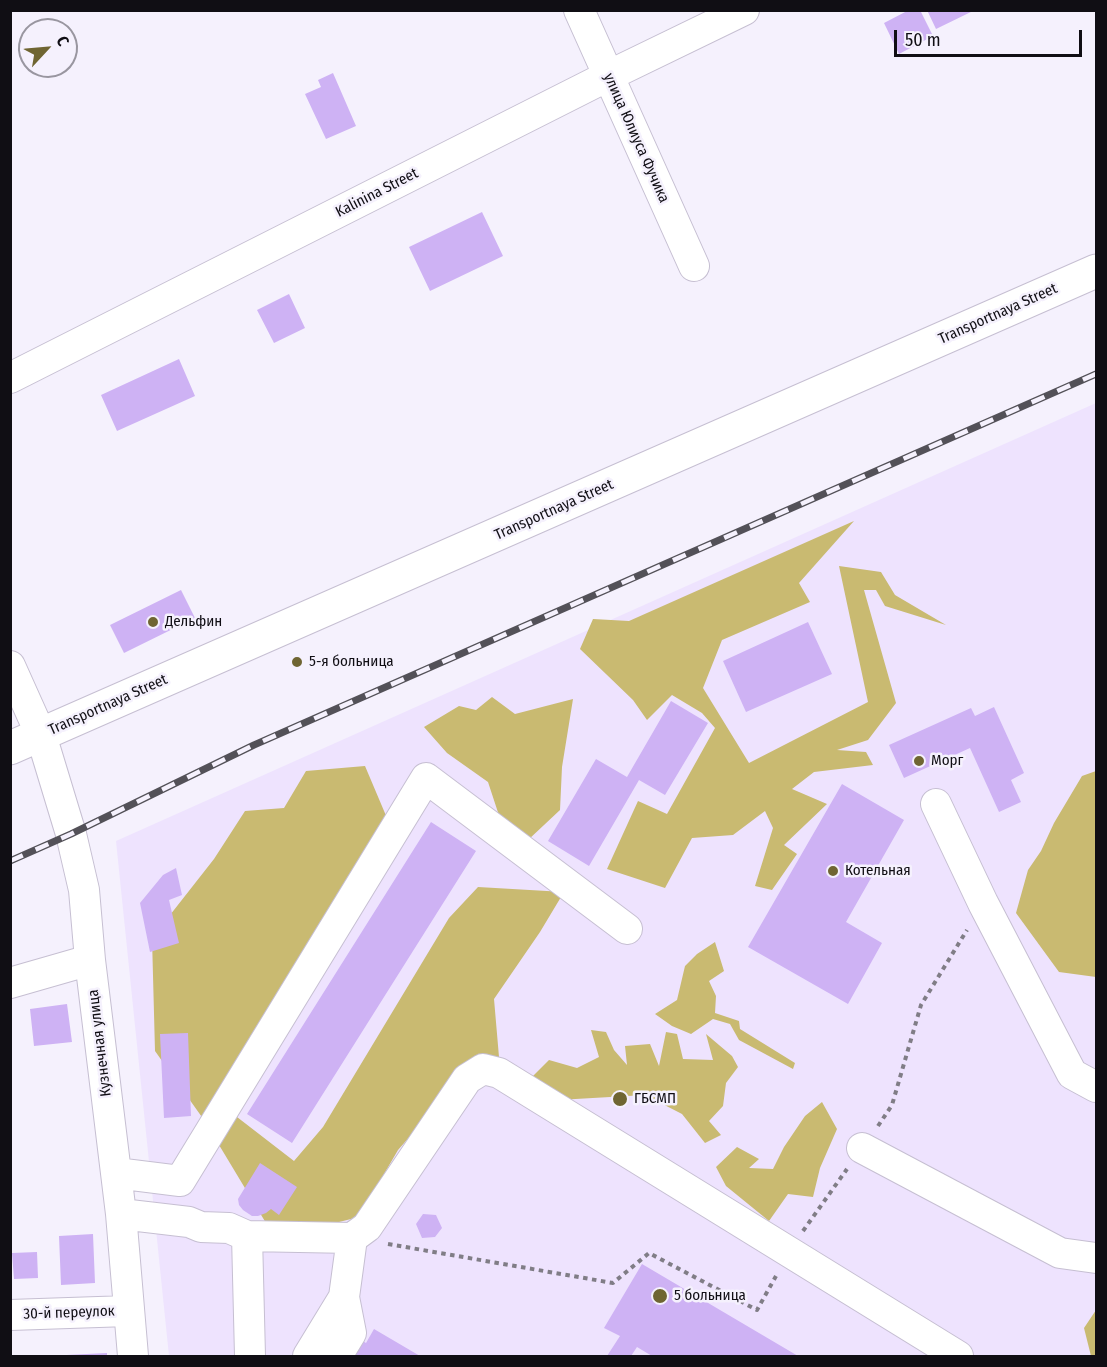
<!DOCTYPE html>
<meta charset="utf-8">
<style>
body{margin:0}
#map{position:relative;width:1107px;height:1367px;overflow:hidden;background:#f5f1fd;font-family:"Fira Sans Condensed",sans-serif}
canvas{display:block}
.frame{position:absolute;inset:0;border:12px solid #100e14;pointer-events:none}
.north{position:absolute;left:18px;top:18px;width:60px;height:60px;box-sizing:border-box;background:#f5f1fd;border:2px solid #9996a0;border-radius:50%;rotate:64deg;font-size:16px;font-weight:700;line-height:24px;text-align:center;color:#100e14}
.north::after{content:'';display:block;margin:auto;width:21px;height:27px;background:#6f6532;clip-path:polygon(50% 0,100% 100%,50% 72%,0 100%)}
.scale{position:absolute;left:894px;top:30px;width:188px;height:27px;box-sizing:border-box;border:3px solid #100e14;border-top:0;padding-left:8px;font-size:18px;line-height:21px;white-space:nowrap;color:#100e14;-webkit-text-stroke:4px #f5f1fd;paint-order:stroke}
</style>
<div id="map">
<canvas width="1107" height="1367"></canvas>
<div class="frame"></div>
<div class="north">С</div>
<div class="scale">50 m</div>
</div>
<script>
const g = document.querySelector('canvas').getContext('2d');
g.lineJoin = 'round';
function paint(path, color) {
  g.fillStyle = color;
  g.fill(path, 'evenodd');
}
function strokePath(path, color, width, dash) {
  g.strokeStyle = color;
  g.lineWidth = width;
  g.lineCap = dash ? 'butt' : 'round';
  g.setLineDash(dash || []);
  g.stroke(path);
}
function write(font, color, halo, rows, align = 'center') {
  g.font = font + ' "Fira Sans Condensed",sans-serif';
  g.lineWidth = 5;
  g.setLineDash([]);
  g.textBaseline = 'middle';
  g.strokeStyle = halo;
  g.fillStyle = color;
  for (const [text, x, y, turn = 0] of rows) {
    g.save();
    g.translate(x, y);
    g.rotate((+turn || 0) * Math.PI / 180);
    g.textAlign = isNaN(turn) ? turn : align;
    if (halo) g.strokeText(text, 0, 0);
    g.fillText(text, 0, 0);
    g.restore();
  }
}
const built = new Path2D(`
 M 1096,403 L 1096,1356 L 169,1356 L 116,841 Z`);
const forest = new Path2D(`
 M 854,521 L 799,583 L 810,602 L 722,640 L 703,688 L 749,763 L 868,702 L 839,566 L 881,572 L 895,595 L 946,625 L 885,606 L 876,590 L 864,590 L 896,703 L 868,740 L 837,750 L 866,752 L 873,765 L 814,772 L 792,789 L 827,804 L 784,845 L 797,854 L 772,890 L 755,886 L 773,828 L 765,811 L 733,835 L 692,838 L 665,888 L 607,869 L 638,801 L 667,814 L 715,728 L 702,713 L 672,695 L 647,720 L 633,700 L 580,649 L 593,619 L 629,621 Z
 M 492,697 L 515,714 L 573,699 L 562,767 L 560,810 L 512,855 L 488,782 L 447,753 L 424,727 L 459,706 L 476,710 Z
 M 365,766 L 387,818 L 362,905 L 237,1117 L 294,1161 L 323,1127 L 449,918 L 478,887 L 564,892 L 540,932 L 494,999 L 499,1057 L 453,1087 L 398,1150 L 359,1217 L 275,1238 L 204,1120 L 155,1051 L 152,938 L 214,859 L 245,811 L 284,808 L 306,771 Z
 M 1096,771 L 1096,977 L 1059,972 L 1016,913 L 1028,870 L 1041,851 L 1054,823 L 1082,776 Z
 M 715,942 L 724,971 L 709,981 L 716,996 L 715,1013 L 739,1021 L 740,1029 L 795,1063 L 793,1069 L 739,1040 L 730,1024 L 713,1019 L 691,1034 L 672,1026 L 655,1014 L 677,1000 L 685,966 L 697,954 Z
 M 591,1030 L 606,1032 L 614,1050 L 627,1065 L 625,1046 L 650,1044 L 659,1066 L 666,1032 L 677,1034 L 683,1059 L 713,1060 L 706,1034 L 732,1056 L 738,1067 L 726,1083 L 723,1106 L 709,1121 L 721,1135 L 705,1143 L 682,1114 L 645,1095 L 558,1100 L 533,1076 L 549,1060 L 577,1068 L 599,1057 Z
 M 822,1102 L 837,1129 L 820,1168 L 813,1197 L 788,1194 L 769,1221 L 726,1186 L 716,1167 L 737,1147 L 759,1159 L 749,1168 L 773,1169 L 784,1147 L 805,1116 Z
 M 1096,1310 L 1096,1356 L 1091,1356 L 1084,1328 Z`);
const building = new Path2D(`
 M 909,10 L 920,10 L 933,36 L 899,54 L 884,23 Z
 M 927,10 L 975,10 L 936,29 Z
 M 333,73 L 356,126 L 326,139 L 305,94 L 321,87 L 318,80 Z
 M 482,212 L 503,256 L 430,291 L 409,247 Z
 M 289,294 L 305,328 L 274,343 L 257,310 Z
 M 179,359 L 195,396 L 117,431 L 101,395 Z
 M 181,590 L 195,618 L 124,653 L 110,625 Z
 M 808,622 L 832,674 L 746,712 L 723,661 Z
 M 671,701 L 708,723 L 665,795 L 639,780 L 589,866 L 548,841 L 596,759 L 627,777 Z
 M 994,707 L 1024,773 L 1011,780 L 1021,802 L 999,812 L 970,748 L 904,778 L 889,745 L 971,708 L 975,716 Z
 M 842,784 L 904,820 L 846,922 L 882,943 L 848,1004 L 748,947 Z
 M 431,822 L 476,851 L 292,1143 L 247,1114 Z
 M 176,868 L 182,895 L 169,900 L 179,943 L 150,952 L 140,903 L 163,875 Z
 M 67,1004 L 72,1042 L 34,1046 L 30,1009 Z
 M 188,1033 L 191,1116 L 164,1118 L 160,1034 Z
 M 260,1163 L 297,1187 L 279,1215 L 271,1209 L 266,1213 L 258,1216 L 252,1216 L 243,1210 L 239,1205 L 238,1199 Z
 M 423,1214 L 436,1215 L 442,1228 L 435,1237 L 422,1238 L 416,1224 Z
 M 93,1234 L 95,1283 L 61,1285 L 59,1236 Z
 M 37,1252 L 38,1278 L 14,1279 L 12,1253 Z
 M 642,1264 L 798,1356 L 652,1356 L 637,1347 L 631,1356 L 607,1356 L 620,1336 L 604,1328 Z
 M 334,1323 L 366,1343 L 374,1329 L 420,1356 L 335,1356 Z
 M 107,1353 L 107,1356 L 66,1356 L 66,1355 Z`);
const path = new Path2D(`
 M 878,1126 L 892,1105 L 921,1005 L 967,930
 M 803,1231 L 847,1169
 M 388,1244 L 613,1283 L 649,1253 L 757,1310 L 776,1276`);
const minor = new Path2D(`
 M 579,10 L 694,266
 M 10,378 L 608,76 L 744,10
 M 10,666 L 41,735 L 71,834 L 84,890 L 90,960 L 121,1214 L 133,1356
 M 936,804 L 983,903 L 1072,1074 L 1096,1087
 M 10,983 L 90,960
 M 862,1148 L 1060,1253 L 1096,1258
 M 116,1173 L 180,1181 L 426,778 L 627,929
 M 121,1214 L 189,1222 L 201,1227 L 229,1228 L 247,1236 L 352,1238 L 367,1227 L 467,1079 L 483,1069 L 499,1073 L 958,1356
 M 247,1236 L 250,1356
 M 10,1315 L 128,1311
 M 308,1356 L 344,1297 L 352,1238
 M 337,1356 L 351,1333 L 344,1297`);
const major = new Path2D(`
 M 10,748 L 1096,271`);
const rail = new Path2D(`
 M 10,861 L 71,834 L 254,745 L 1096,374`);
const markers = [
 [153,622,6,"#6f6532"],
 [297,662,6,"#6f6532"],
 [919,761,6,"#6f6532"],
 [833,871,6,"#6f6532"],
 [620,1099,8,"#6f6532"],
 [660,1296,8,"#6f6532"]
];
const streetNames = [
 ["улица Юлиуса Фучика",636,138,66],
 ["Kalinina Street",377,193,-27],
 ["Transportnaya Street",998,314,-24],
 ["Transportnaya Street",554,510,-24],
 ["Transportnaya Street",108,705,-24],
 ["Кузнечная улица",100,1043,-97],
 ["30-й переулок",69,1313,-2]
];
const poiNames = [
 ["Дельфин",165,622],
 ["5-я больница",309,662],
 ["Морг",931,761],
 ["Котельная",845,871],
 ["ГБСМП",634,1099],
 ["5 больница",674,1296]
];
paint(built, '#eee3fe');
paint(forest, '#c9ba71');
paint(building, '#ceb2f4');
strokePath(minor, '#c6bfd2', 32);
strokePath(major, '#c6bfd2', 35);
strokePath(path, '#807d86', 4, [4.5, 4.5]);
strokePath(minor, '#fff', 30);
strokePath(major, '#fff', 33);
strokePath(rail, '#535158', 7);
strokePath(rail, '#f5f1fd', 4.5, [14]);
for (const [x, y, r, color] of markers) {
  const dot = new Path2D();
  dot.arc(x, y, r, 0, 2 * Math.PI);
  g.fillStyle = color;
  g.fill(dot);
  strokePath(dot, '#f5f1fd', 2);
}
write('15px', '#100e14', '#f5f1fd', streetNames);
write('15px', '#100e14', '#f5f1fd', poiNames, 'left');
</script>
